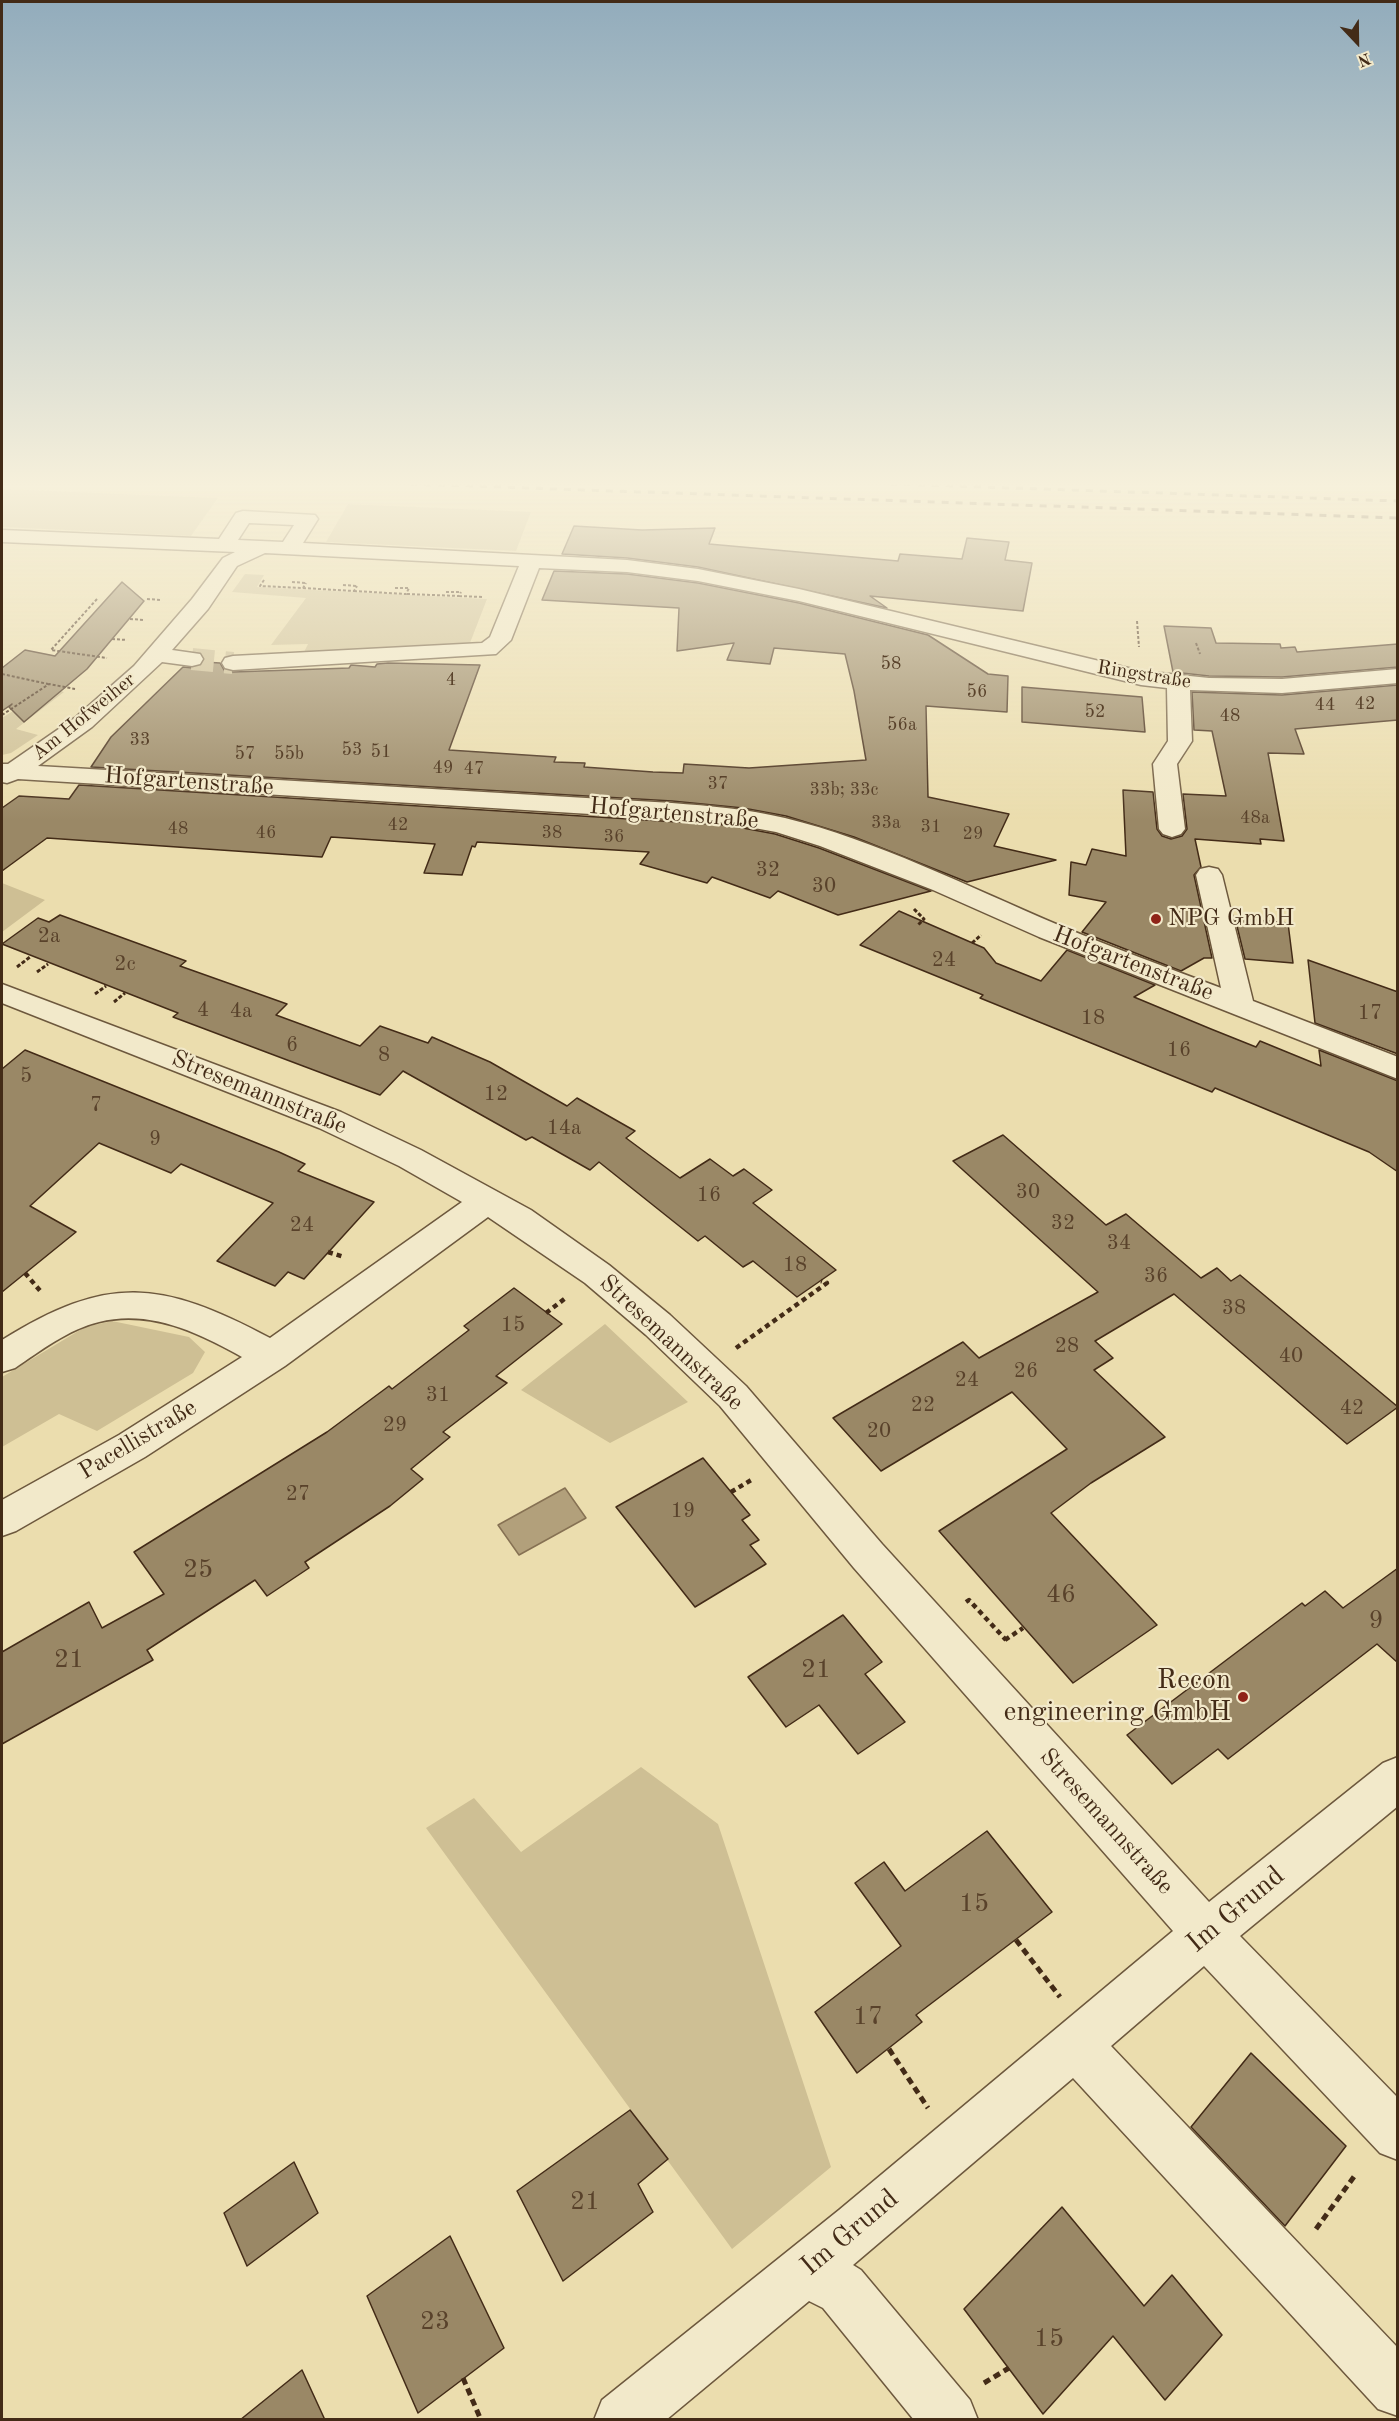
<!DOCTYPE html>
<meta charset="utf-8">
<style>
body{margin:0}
#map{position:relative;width:1399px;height:2421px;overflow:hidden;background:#ebddae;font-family:"Old Standard TT",serif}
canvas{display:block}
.frame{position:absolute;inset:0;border:3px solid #432b17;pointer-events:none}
.north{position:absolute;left:1327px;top:12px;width:60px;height:60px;-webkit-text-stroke:4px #f2e9ca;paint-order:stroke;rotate:158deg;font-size:16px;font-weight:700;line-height:24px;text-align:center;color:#432b17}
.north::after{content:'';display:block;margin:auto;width:21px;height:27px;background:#432b17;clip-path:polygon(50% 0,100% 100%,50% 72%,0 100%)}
</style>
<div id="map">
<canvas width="1399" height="2421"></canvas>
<div class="frame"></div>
<div class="north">N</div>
</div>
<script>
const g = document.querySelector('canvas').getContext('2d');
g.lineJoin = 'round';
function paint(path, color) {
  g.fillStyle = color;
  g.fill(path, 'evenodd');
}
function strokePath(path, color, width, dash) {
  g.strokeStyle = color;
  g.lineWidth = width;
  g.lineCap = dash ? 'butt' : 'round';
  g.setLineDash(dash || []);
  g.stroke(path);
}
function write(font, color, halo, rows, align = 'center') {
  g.font = font + ' "Old Standard TT",serif';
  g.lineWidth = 4.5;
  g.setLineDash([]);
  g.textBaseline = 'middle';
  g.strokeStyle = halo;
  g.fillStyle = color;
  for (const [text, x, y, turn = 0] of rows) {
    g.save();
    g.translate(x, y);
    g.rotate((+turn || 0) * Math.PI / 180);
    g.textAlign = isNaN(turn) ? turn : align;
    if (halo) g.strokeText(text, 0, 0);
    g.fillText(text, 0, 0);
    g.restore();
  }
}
const green = new Path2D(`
 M 2,489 L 218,498 L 191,536 L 2,527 Z
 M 348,504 L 531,512 L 516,551 L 326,542 Z
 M 245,574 L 264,575 L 257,587 L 487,599 L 468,648 L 302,656 L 308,644 L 271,645 L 306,598 L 232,592 Z
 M 49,688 L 64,692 L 16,729 L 38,735 L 11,753 L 2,755 L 2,718 Z
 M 2,883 L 45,900 L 2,932 Z
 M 112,1321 L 189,1337 L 205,1352 L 193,1373 L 97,1431 L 59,1414 L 2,1447 L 2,1377 L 85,1327 Z
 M 605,1324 L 688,1402 L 610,1443 L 521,1390 Z
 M 641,1767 L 718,1824 L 831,2167 L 732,2249 L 426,1828 L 474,1798 L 521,1852 Z`);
const water = new Path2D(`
 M 565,1488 L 586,1518 L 519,1555 L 498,1525 Z`);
const building = new Path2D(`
 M 574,526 L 642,530 L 715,528 L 709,544 L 898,561 L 900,554 L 962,559 L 967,538 L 1009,542 L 1005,560 L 1032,563 L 1023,611 L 870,596 L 887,608 L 698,567 L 627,558 L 562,554 Z
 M 554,571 L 627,574 L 698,583 L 799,603 L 928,635 L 988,674 L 1008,676 L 1007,712 L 926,706 L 928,797 L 1009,814 L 994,846 L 1056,860 L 967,882 L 854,837 L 786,816 L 743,808 L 672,801 L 91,767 L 111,737 L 183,667 L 193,668 L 204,662 L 220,663 L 224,670 L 233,672 L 349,668 L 351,665 L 375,667 L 377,664 L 388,663 L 480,665 L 449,750 L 556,757 L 554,762 L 585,763 L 584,767 L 653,772 L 683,773 L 684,764 L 749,768 L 866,760 L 854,691 L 845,654 L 774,648 L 770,664 L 727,660 L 734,643 L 677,651 L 679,608 L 542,600 Z
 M 122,582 L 144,601 L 87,669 L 24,722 L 9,707 L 12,704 L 2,711 L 2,668 L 25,650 L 55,656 Z
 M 1164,626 L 1211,628 L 1216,643 L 1280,644 L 1281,648 L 1295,647 L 1297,652 L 1398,644 L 1398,667 L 1282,677 L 1209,676 L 1173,672 Z
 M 1398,685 L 1398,720 L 1295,729 L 1304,754 L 1268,753 L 1284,841 L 1260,839 L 1261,844 L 1195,839 L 1201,867 L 1194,875 L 1212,958 L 1204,958 L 1181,971 L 1082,932 L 1106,902 L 1069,895 L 1071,862 L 1086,865 L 1092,849 L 1126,856 L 1123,790 L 1153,792 L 1157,829 L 1162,836 L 1171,839 L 1182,836 L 1187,829 L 1183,794 L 1226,796 L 1212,731 L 1194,730 L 1192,692 L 1282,695 Z
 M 1022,687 L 1142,697 L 1145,732 L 1022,722 Z
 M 79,785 L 727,825 L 775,834 L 819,848 L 931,891 L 838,915 L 778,891 L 770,898 L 712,877 L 707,883 L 640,864 L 649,852 L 477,842 L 475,847 L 472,846 L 462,875 L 424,873 L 435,844 L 331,837 L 322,857 L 47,838 L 2,871 L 2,808 L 19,796 L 69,799 Z
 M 899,911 L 984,948 L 996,963 L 1041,981 L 1067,950 L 1155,985 L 1134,997 L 1211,1029 L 1256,1047 L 1260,1041 L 1321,1066 L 1319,1050 L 1398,1081 L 1398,1172 L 1369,1152 L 1215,1088 L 1212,1092 L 980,998 L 983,995 L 860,945 Z
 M 60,915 L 186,961 L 180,966 L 287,1004 L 276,1015 L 360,1046 L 380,1026 L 428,1043 L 432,1037 L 490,1062 L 567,1106 L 577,1098 L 635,1131 L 626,1138 L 680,1178 L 710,1159 L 733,1176 L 744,1169 L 772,1190 L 753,1203 L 836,1270 L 797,1297 L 753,1261 L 743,1267 L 705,1236 L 698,1241 L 599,1162 L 590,1170 L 532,1137 L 526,1140 L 403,1071 L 380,1095 L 173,1017 L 178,1013 L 2,944 L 38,918 L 49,922 Z
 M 1235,918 L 1288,923 L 1293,963 L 1245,959 Z
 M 1308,960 L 1398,992 L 1398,1054 L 1315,1023 Z
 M 25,1050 L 279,1152 L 305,1164 L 298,1171 L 374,1202 L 304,1279 L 288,1272 L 275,1286 L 217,1261 L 273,1203 L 181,1164 L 171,1173 L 99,1143 L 30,1206 L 76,1232 L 2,1292 L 2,1069 Z
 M 1003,1135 L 1106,1225 L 1126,1214 L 1201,1278 L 1217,1268 L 1231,1281 L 1240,1275 L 1398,1407 L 1347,1444 L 1174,1294 L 1095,1341 L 1113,1358 L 1094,1370 L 1165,1437 L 1091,1483 L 1051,1513 L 1157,1625 L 1073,1683 L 939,1531 L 1067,1449 L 1012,1392 L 881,1471 L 833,1418 L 963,1342 L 979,1358 L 1098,1292 L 953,1161 Z
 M 514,1288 L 562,1324 L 496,1376 L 507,1383 L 443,1432 L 450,1437 L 411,1469 L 423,1479 L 390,1506 L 305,1562 L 309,1568 L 267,1596 L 255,1580 L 147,1650 L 153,1660 L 2,1744 L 2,1652 L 89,1602 L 102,1628 L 164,1594 L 134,1552 L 327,1432 L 389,1386 L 392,1389 L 469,1330 L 464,1326 Z
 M 703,1458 L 750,1515 L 742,1520 L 759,1540 L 750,1545 L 766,1564 L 695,1607 L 616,1507 Z
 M 1398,1568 L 1398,1663 L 1377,1644 L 1228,1759 L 1218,1749 L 1172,1784 L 1127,1735 L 1302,1603 L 1305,1606 L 1325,1591 L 1343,1608 Z
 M 843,1615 L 882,1662 L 865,1674 L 905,1722 L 858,1754 L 819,1705 L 786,1727 L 748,1677 Z
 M 987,1831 L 1052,1912 L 916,2015 L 922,2022 L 857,2073 L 815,2012 L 901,1946 L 855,1883 L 884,1862 L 905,1891 Z
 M 1251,2053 L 1346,2146 L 1285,2226 L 1191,2127 Z
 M 630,2110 L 668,2159 L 638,2184 L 653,2212 L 563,2281 L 517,2191 Z
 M 294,2162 L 318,2213 L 247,2266 L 224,2213 Z
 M 1062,2207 L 1144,2306 L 1172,2275 L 1222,2335 L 1165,2400 L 1113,2336 L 1043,2414 L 964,2309 Z
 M 450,2236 L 504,2348 L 418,2413 L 367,2296 Z
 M 302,2370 L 325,2420 L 240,2420 Z`);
const minorTunnel = new Path2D(`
 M 192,659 L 233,663`);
const pathFar3 = new Path2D(`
 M 1316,482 L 1318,485
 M 264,580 L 260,586 L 303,588 L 306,583
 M 292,582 L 306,583
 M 343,585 L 357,586
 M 303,588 L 354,591 L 357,586
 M 395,588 L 409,588
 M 354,591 L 406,594 L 409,588
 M 446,592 L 461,592
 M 407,594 L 459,596 L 461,592
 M 459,596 L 482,597
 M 97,599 L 51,650 L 107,658
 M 147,599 L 161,600
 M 130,619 L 144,620
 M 1137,621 L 1139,647
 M 112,639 L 127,640
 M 1196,643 L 1200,654
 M 2,674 L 48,684
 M 2,715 L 49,684 L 75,689`);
const pathFar2 = new Path2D(`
 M 914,909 L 924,919 L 918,925
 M 972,943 L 981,935
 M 17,967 L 30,957
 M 37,972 L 48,964
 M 95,994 L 106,986
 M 114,1002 L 125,993`);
const pathFar1 = new Path2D(`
 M 328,1252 L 344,1257
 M 25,1273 L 42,1293
 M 546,1313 L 567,1297
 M 736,1348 L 827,1283 L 821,1281
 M 731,1492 L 753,1479
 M 966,1602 L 969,1600 L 1006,1640
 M 1005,1640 L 1023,1628`);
const path = new Path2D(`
 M 1016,1940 L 1060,1997
 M 889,2049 L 928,2108
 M 1316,2229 L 1356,2174
 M 463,2378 L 481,2420
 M 984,2383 L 1009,2368`);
const minor = new Path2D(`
 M 243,511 L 315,515 L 318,519 L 303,543 L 627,560 L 698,569 L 799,589 L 1141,671 L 1209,678 L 1282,679 L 1398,669 L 1398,683 L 1282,693 L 1190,690 L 1192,741 L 1177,764 L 1185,829 L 1181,834 L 1172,837 L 1163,834 L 1159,829 L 1153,764 L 1168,741 L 1167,688 L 1141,685 L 799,601 L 698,581 L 627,572 L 539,568 L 511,640 L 496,654 L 233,670 L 225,668 L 222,663 L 225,658 L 233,656 L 482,643 L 490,637 L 519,566 L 265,553 L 237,566 L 208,609 L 172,650 L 200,654 L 203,659 L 200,664 L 192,666 L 162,662 L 92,727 L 38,766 L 672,803 C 710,806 747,809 785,818 C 876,840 969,887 1056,924 C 1110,947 1166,967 1221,988 L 1196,875 L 1200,869 L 1209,867 L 1218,869 L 1222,875 L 1253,1001 L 1398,1057 L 1398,1079 L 1039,937 L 933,890 L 820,846 L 776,832 L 727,823 L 672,819 L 18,779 L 7,783 L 2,782 L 2,764 L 8,764 L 76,717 L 134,666 L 192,599 L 223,558 L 235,552 L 2,542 L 2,530 L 219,539 L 236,513 ZM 249,523 L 294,525 L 283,542 L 238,540 Z
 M 2,984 L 341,1112 L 421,1150 L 531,1210 L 609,1265 L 670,1315 L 746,1386 L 882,1544 L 1209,1902 L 1383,1763 L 1398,1757 L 1398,1806 L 1240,1936 L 1398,2098 L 1398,2160 L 1380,2153 L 1204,1966 L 1111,2046 L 1398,2348 L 1398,2416 L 1378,2409 L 1073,2078 L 853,2265 L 861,2270 L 970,2400 L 978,2420 L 914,2420 L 823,2308 L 809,2301 L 666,2420 L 594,2420 L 602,2400 L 839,2210 L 1173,1931 L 854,1568 L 720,1406 L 646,1335 L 585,1283 L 488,1217 L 285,1366 L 145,1457 L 16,1531 L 2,1536 L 2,1500 L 119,1435 L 242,1357 C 199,1333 150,1309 99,1322 C 69,1329 40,1351 15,1368 L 2,1372 L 2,1340 C 108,1274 161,1280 270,1338 L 462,1202 L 399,1166 L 319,1128 L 2,1003 Z`);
const rail = new Path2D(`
 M 354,482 L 1398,518
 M 834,482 L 1398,501`);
const markers = [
 [1156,919,6,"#8f2418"],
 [1243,1697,6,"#8f2418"]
];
const farNumbernames = [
 ["58",891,664],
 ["4",451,680],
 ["56",977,692],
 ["42",1365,704],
 ["44",1325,705],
 ["52",1095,712],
 ["48",1230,716],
 ["56a",902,725],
 ["33",140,740],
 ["53",352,750],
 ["51",381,752],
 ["57",245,754],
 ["55b",289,754],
 ["49",443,768],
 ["47",474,769],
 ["37",718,784],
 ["33b; 33c",844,790],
 ["48a",1255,818],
 ["33a",886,823],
 ["42",398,825],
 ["31",931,827],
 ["48",178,829],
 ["46",266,833],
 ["38",552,833],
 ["29",973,834],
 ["36",614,837]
];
const farStreetnames = [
 ["Ringstraße",1144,675,9],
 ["Am Hofweiher",84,717,-39]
];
const numberNames = [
 ["32",768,870],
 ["30",824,886],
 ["2a",49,936],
 ["24",944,960],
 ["2c",125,964],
 ["4",203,1010],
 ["4a",241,1011],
 ["17",1370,1013],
 ["18",1093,1018],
 ["6",292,1045],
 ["16",1179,1050],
 ["8",384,1055],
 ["5",26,1076],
 ["12",496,1094],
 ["7",96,1105],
 ["14a",564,1128],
 ["9",155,1139],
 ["30",1028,1192],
 ["16",709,1195],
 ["32",1063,1223],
 ["24",302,1225],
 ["34",1119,1243],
 ["18",795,1265],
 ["36",1156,1276],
 ["38",1234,1308],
 ["15",513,1325],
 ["28",1067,1346],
 ["40",1291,1356],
 ["26",1026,1371],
 ["24",967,1380],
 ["31",438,1395],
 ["22",923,1405],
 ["42",1352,1408],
 ["29",395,1425],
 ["20",879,1431],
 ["27",298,1494],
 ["19",683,1511]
];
const streetNames = [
 ["Hofgartenstraße",189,782,4],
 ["Hofgartenstraße",674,814,5],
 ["Hofgartenstraße",1133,964,21],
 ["Stresemannstraße",259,1093,22],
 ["Stresemannstraße",671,1343,43],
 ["Pacellistraße",138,1440,-31],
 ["Stresemannstraße",1106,1822,48]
];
const poiNames = [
 ["NPG GmbH",1168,919]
];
const nearNumbernames = [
 ["25",198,1570],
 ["46",1061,1595],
 ["9",1376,1621],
 ["21",69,1660],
 ["21",816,1670],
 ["15",974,1904],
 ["17",868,2017],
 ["21",585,2202],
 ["23",435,2322],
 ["15",1049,2339]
];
const nearPoinames = [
 ["Recon",1231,1681],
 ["engineering GmbH",1231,1713]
];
const nearStreetnames = [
 ["Im Grund",1236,1910,-40],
 ["Im Grund",850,2233,-40]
];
paint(green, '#cebf94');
paint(water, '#b2a07b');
strokePath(water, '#867153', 1.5);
paint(building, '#9a8866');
strokePath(building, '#432b17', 1.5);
strokePath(minorTunnel, '#c9b990', 22, [22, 11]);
strokePath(minor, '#6d583d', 3);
strokePath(pathFar3, '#432b17', 2, [3, 2]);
strokePath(pathFar2, '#432b17', 3, [4, 2]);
strokePath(pathFar1, '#432b17', 4.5, [5, 4]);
strokePath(path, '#432b17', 5, [7, 4.5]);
paint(minor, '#f2e9ca');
strokePath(rail, '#432b17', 3, [7, 7]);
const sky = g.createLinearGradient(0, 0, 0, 821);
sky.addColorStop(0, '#92acbc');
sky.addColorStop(0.59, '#f6f0db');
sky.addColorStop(1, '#f6f0db00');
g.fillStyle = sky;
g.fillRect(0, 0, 1399, 821);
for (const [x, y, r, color] of markers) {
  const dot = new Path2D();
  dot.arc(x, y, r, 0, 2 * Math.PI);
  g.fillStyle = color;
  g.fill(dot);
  strokePath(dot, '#f2e9ca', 2);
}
write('18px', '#59422b', null, farNumbernames);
write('20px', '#432b17', '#f2e9ca', farStreetnames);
write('21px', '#59422b', null, numberNames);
write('24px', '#432b17', '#f2e9ca', streetNames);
write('24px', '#432b17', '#f2e9ca', poiNames, 'left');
write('26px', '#59422b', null, nearNumbernames);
write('28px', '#432b17', '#f2e9ca', nearPoinames, 'right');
write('28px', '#432b17', '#f2e9ca', nearStreetnames);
</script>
